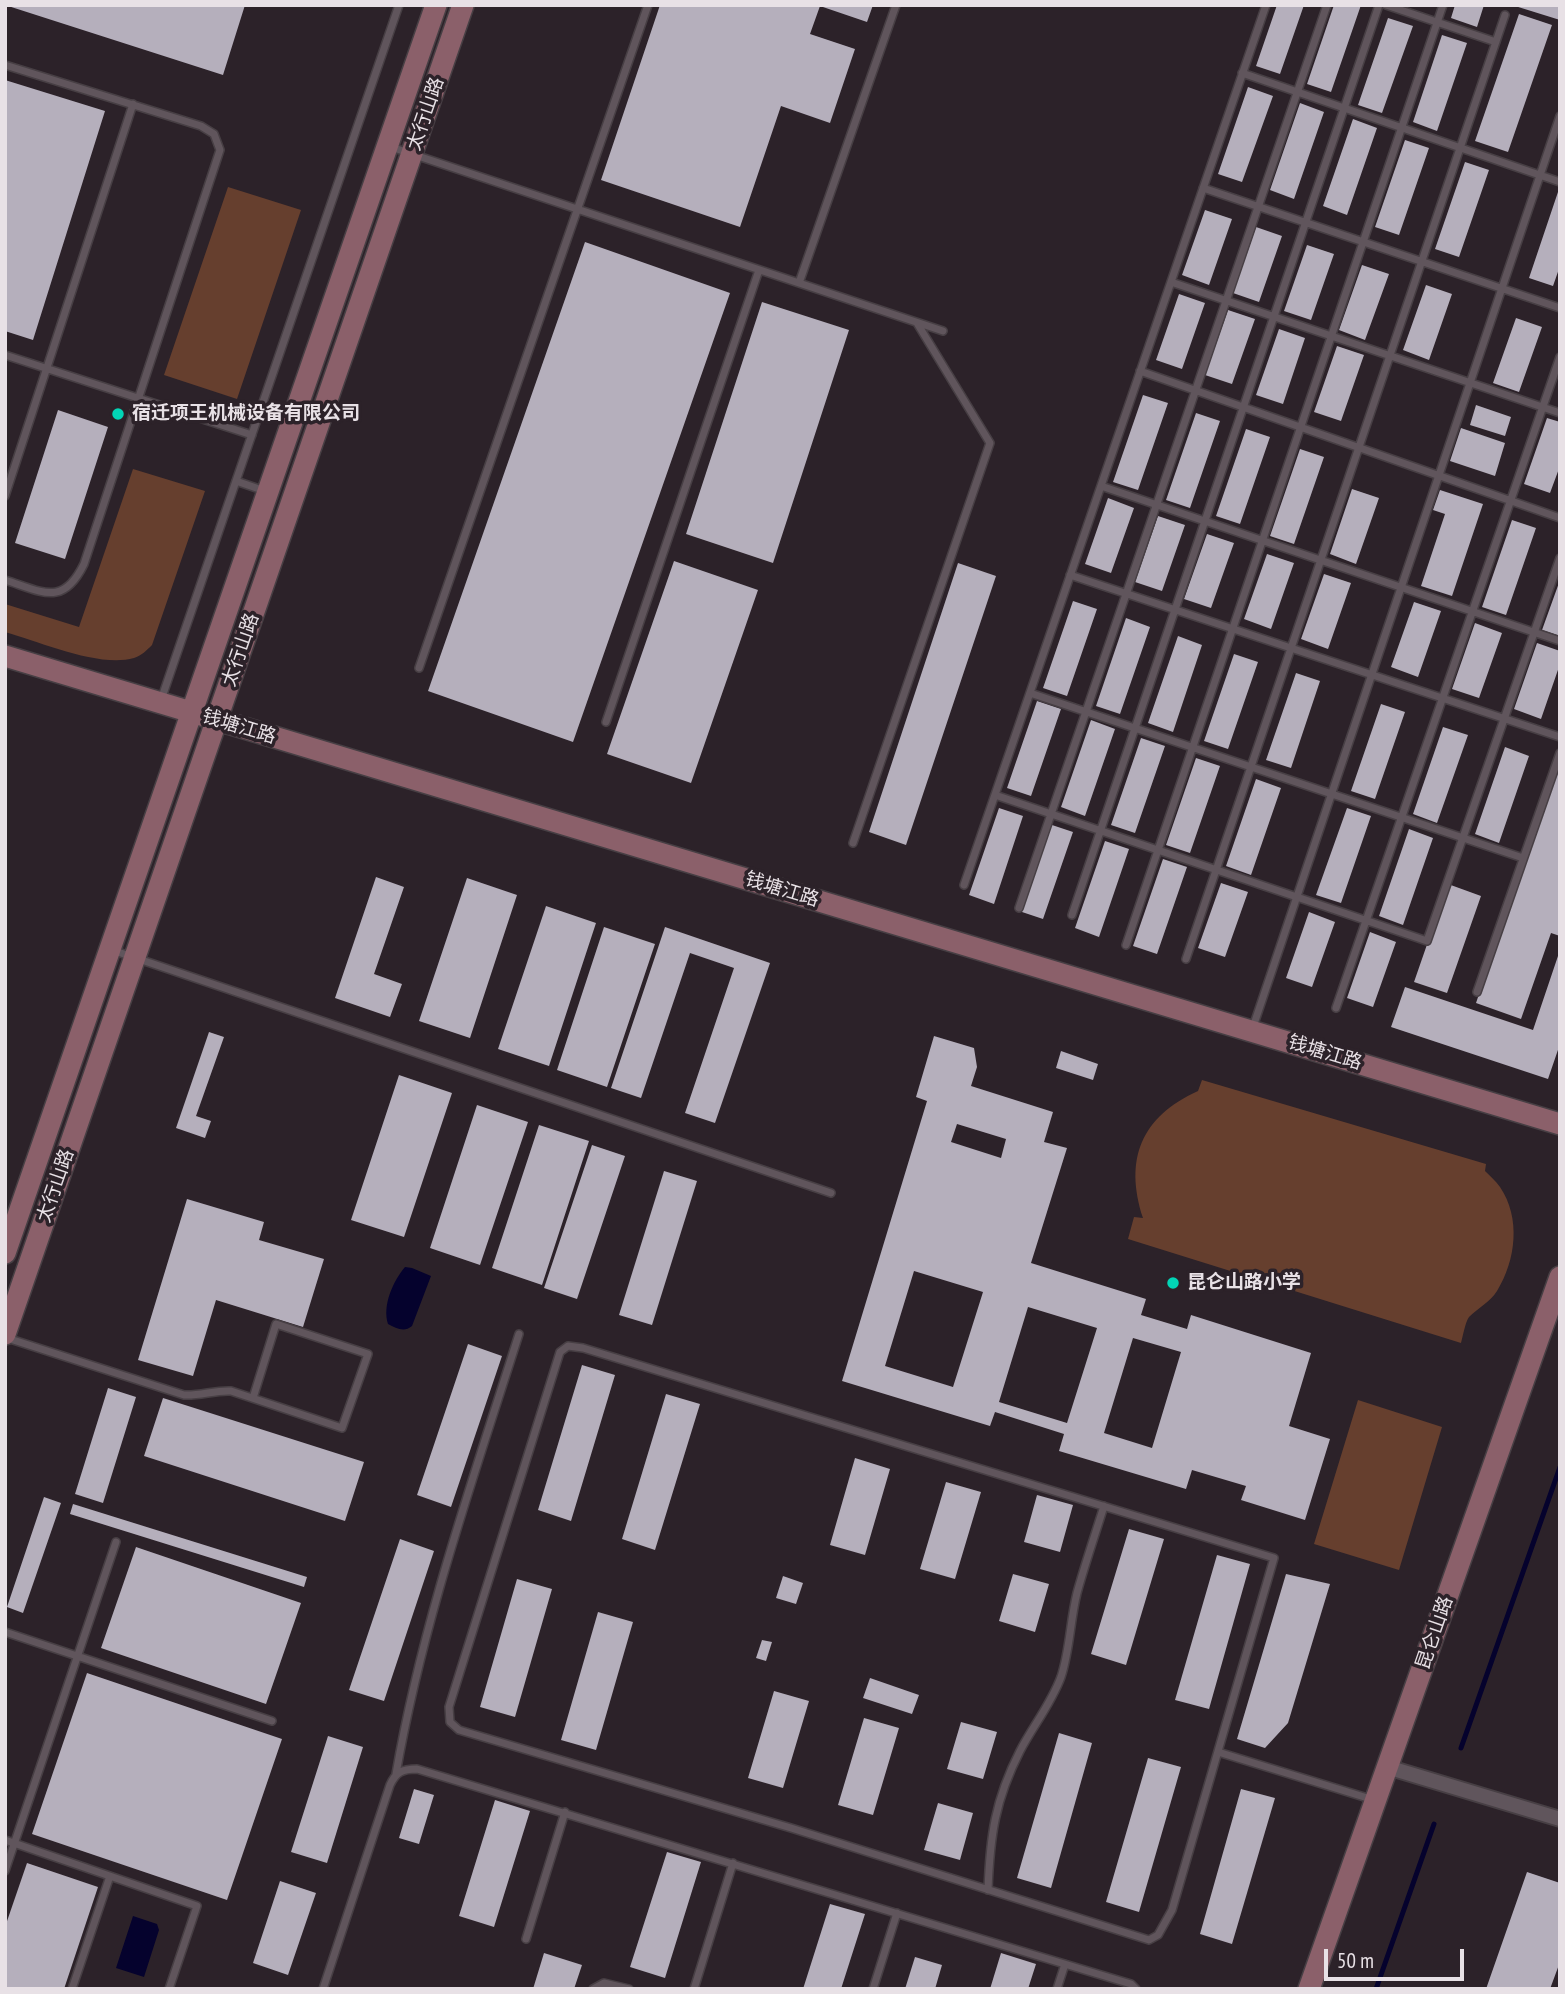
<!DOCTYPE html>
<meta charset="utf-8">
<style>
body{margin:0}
#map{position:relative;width:1565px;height:1994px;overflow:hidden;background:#2c2229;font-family:"PT Sans Narrow",sans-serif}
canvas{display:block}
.frame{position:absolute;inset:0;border:7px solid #e8e1e6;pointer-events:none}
.scale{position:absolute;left:1324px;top:1949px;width:140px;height:32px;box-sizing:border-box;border:4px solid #e8e1e6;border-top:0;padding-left:9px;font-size:21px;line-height:24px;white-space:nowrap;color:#e8e1e6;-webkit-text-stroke:5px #2c2229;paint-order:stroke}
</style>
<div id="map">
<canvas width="1565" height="1994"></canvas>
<div class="frame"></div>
<div class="scale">50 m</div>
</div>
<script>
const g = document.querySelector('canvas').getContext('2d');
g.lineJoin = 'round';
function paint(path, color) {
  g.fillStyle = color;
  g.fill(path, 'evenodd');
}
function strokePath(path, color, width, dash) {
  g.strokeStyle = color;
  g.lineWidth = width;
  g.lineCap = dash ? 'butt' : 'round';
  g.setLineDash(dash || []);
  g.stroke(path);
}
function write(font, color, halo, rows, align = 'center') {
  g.font = font + ' "PT Sans Narrow","Noto Sans SC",sans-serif';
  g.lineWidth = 7;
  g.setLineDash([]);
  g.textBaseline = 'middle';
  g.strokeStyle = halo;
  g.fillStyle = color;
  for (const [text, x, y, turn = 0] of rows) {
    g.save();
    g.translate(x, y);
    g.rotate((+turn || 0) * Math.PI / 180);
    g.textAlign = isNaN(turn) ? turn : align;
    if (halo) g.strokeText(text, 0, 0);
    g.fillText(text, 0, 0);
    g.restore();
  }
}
const green = new Path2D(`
 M 228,187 L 301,210 L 237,399 L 164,375 Z
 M 133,469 L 205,491 L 152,645 C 147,650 141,656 134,658 C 99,668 41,642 5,632 L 5,604 L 79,627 Z
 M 1202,1080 L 1486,1164 L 1485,1171 C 1490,1176 1496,1181 1500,1187 C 1521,1218 1516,1260 1497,1291 C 1490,1302 1478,1308 1469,1317 C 1465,1323 1463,1336 1461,1343 L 1128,1239 L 1134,1217 L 1143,1218 C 1124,1159 1141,1117 1198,1091 Z
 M 1358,1400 L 1442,1427 L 1399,1570 L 1314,1544 Z`);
const water = new Path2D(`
 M 405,1267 L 412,1268 L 431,1276 L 412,1326 C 404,1333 396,1328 388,1324 C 382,1306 393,1281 405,1267 Z
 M 133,1916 L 157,1924 L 159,1930 L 144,1977 L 116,1968 Z`);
const stream = new Path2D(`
 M 1461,1748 L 1560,1467
 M 1376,1989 L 1434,1824`);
const building = new Path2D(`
 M 5,5 L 245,5 L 223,75 Z
 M 660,5 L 873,5 L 867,22 L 820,6 L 810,34 L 855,49 L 830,123 L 781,106 L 740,227 L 601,180 Z
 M 1277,5 L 1304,5 L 1280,74 L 1256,66 Z
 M 1334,5 L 1361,5 L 1331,92 L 1307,84 Z
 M 1455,5 L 1484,5 L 1477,27 L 1451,18 Z
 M 1515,5 L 1560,5 L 1560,20 L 1515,6 Z
 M 1519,14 L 1552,25 L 1508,152 L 1475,141 Z
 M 1388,18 L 1413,26 L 1382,113 L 1358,105 Z
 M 1442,35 L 1467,43 L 1437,131 L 1413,122 Z
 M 5,80 L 105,111 L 33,340 L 5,331 Z
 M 1248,87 L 1273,96 L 1242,182 L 1218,174 Z
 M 1300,103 L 1324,112 L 1294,199 L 1270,190 Z
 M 1353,119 L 1377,128 L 1347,215 L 1323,206 Z
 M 1405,140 L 1429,148 L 1399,235 L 1375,227 Z
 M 1465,162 L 1489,170 L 1459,257 L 1435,249 Z
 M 1559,189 L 1560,266 L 1553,286 L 1529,278 Z
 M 1205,210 L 1232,219 L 1209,285 L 1182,275 Z
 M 1256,227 L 1282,236 L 1259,302 L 1233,293 Z
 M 585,242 L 730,293 L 573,742 L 428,691 Z
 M 1307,245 L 1334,254 L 1311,320 L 1284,311 Z
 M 1362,265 L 1389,274 L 1365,340 L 1339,330 Z
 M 1426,285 L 1452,294 L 1429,360 L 1403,350 Z
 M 1179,294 L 1205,303 L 1182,369 L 1156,360 Z
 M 762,302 L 849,330 L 773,563 L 686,534 Z
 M 1228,310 L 1255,319 L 1232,384 L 1205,375 Z
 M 1516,318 L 1542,327 L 1519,392 L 1493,383 Z
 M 1279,329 L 1305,338 L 1283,404 L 1256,395 Z
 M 1337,346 L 1364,355 L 1341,421 L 1314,412 Z
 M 1143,395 L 1168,403 L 1138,490 L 1113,482 Z
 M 1476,405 L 1511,417 L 1505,436 L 1470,425 Z
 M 58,410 L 108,427 L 65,559 L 15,543 Z
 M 1196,413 L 1220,421 L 1190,508 L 1166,500 Z
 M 1547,418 L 1560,422 L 1560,466 L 1550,493 L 1524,484 Z
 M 1461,428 L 1505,443 L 1495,476 L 1450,461 Z
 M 1246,429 L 1270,437 L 1240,524 L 1216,516 Z
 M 1300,449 L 1324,457 L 1294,544 L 1270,536 Z
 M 1352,489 L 1379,498 L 1356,564 L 1330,554 Z
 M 1440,490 L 1483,504 L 1452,596 L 1421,586 L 1445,514 L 1433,510 Z
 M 1108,498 L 1134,508 L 1111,573 L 1085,564 Z
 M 1158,516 L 1185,525 L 1162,591 L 1135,582 Z
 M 1512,520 L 1536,528 L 1506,615 L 1482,607 Z
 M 1207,534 L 1234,543 L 1211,608 L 1184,599 Z
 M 1267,554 L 1294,563 L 1271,629 L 1244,619 Z
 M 674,561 L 758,590 L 691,783 L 607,754 Z
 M 958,563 L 996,576 L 906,845 L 869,832 Z
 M 1324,574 L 1351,583 L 1328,649 L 1301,639 Z
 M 1560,580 L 1560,636 L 1542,630 Z
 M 1073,601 L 1097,609 L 1067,696 L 1043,688 Z
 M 1414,602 L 1441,611 L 1418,677 L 1391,667 Z
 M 1126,618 L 1150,627 L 1120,714 L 1096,706 Z
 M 1475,623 L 1502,633 L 1479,698 L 1452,689 Z
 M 1178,636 L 1202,645 L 1173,732 L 1148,723 Z
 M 1537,643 L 1560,651 L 1560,664 L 1541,719 L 1514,709 Z
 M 1234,654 L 1258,662 L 1228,749 L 1204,741 Z
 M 1296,673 L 1320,681 L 1291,768 L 1266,760 Z
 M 1037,701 L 1061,709 L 1031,796 L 1007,788 Z
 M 1381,704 L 1405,712 L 1375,799 L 1351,791 Z
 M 1091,720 L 1115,729 L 1085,816 L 1061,807 Z
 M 1443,727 L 1468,735 L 1437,823 L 1413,814 Z
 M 1141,738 L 1165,746 L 1135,833 L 1111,825 Z
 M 1505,747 L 1529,756 L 1499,843 L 1475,834 Z
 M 1559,757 L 1560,936 L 1551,933 L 1521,1019 L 1476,1003 Z
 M 1196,758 L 1220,766 L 1190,853 L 1166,845 Z
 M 1256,779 L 1281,788 L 1251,875 L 1226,866 Z
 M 999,808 L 1023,816 L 994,904 L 969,895 Z
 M 1347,808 L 1371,816 L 1341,903 L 1316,895 Z
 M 1049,824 L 1073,832 L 1043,919 L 1019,911 Z
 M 1409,829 L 1433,838 L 1403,925 L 1379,916 Z
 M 1105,841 L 1129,849 L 1099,937 L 1075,928 Z
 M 1163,859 L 1187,867 L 1157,954 L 1133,946 Z
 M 376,877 L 404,887 L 374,974 L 402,984 L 390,1017 L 335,998 Z
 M 467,878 L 517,895 L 470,1038 L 419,1021 Z
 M 1221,883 L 1248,892 L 1225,957 L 1198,948 Z
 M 1448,884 L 1481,896 L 1447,993 L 1414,982 Z
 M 546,906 L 596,923 L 549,1066 L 498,1049 Z
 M 1309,912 L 1335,922 L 1312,987 L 1286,978 Z
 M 604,927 L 655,944 L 607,1087 L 557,1070 Z
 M 665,927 L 770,963 L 715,1123 L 685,1113 L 734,968 L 690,953 L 641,1098 L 611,1088 Z
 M 1370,932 L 1396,942 L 1373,1007 L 1347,998 Z
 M 1559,953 L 1560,1044 L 1548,1079 L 1391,1027 L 1405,987 L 1533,1030 Z
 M 209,1032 L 224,1037 L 196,1116 L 211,1121 L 205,1138 L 176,1128 Z
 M 934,1036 L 974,1048 L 977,1067 L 971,1086 L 1053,1112 L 1044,1142 L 1067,1148 L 1031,1263 L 1146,1299 L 1141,1315 L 1187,1329 L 1191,1315 L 1311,1353 L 1289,1426 L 1330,1439 L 1305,1520 L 1241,1500 L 1246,1486 L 1192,1470 L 1186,1489 L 1059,1451 L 1064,1434 L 995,1412 L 990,1426 L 842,1381 L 927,1101 L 916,1097 ZM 957,1124 L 1006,1139 L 1001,1158 L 951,1142 ZM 914,1271 L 983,1292 L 953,1387 L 885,1366 ZM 1028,1307 L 1097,1328 L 1067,1423 L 999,1402 ZM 1133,1338 L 1181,1352 L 1152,1448 L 1104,1433 Z
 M 1061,1051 L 1098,1064 L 1093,1080 L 1056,1068 Z
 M 399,1075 L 452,1093 L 404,1237 L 351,1220 Z
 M 477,1105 L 528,1122 L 480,1265 L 430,1248 Z
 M 539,1125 L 589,1141 L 542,1285 L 492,1268 Z
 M 592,1145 L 625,1156 L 577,1299 L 544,1288 Z
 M 664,1171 L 697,1181 L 652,1325 L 619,1315 Z
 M 187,1199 L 264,1222 L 259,1240 L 324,1259 L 303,1327 L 216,1300 L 193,1376 L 138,1360 Z
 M 468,1344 L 502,1356 L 451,1507 L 417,1495 Z
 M 582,1365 L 615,1375 L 571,1521 L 538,1510 Z
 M 108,1388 L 136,1397 L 103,1503 L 75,1494 Z
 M 666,1394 L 700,1404 L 655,1550 L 622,1539 Z
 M 163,1398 L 364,1462 L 345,1521 L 144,1456 Z
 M 855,1458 L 890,1469 L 865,1555 L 830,1545 Z
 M 946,1482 L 981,1492 L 955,1579 L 920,1569 Z
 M 1037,1495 L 1073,1505 L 1060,1552 L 1024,1542 Z
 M 44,1497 L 61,1503 L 23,1613 L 7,1607 Z
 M 73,1504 L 307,1577 L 304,1587 L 70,1514 Z
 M 1129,1529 L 1164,1539 L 1126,1665 L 1091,1654 Z
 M 400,1539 L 434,1551 L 384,1701 L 349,1690 Z
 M 136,1547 L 301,1603 L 266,1704 L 101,1648 Z
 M 1217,1555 L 1250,1564 L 1209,1709 L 1175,1700 Z
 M 1013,1574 L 1049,1584 L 1035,1632 L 999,1621 Z
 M 1286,1574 L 1330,1584 L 1288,1723 L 1265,1748 L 1237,1739 Z
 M 783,1576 L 803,1583 L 796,1604 L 776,1598 Z
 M 517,1579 L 552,1589 L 515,1717 L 480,1707 Z
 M 598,1612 L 633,1622 L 596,1750 L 561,1740 Z
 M 762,1640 L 772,1642 L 766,1661 L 756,1658 Z
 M 87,1673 L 282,1739 L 227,1900 L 32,1834 Z
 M 870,1678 L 919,1695 L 912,1714 L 863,1698 Z
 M 774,1691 L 809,1701 L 783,1788 L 748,1778 Z
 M 864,1718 L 899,1728 L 873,1815 L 838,1805 Z
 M 961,1722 L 997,1732 L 983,1779 L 947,1769 Z
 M 1059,1733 L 1092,1743 L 1051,1888 L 1017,1878 Z
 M 328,1736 L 363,1747 L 327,1863 L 291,1852 Z
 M 1148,1758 L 1181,1767 L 1139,1912 L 1106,1902 Z
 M 414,1789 L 434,1795 L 419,1844 L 399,1838 Z
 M 1241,1789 L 1275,1798 L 1232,1944 L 1200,1934 Z
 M 495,1800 L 530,1811 L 494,1927 L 459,1916 Z
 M 938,1803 L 973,1813 L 960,1860 L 924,1850 Z
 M 667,1852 L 701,1862 L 665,1978 L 630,1967 Z
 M 27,1863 L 98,1887 L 64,1989 L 5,1989 L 5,1927 Z
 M 1527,1872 L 1560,1883 L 1560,1962 L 1550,1989 L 1486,1989 Z
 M 280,1881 L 316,1893 L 288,1975 L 253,1963 Z
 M 830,1904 L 865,1914 L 841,1989 L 803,1989 Z
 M 544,1953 L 582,1965 L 574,1989 L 533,1989 Z
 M 1001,1953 L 1036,1964 L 1028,1989 L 990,1989 Z
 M 915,1957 L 942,1965 L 935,1989 L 905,1989 Z`);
const lane = new Path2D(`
 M 1386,5 L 1496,42
 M 5,65 L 201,126 L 214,134 L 220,150 L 84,564 C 63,607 43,592 5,580
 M 1242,73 L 1560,182
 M 388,146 L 943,331
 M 1203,188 L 1560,308
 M 1171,282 L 1560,413
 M 799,283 L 896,5
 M 5,355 L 252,435
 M 1140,371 L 1560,518
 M 236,481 L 265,491
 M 1101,486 L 1560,641
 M 5,496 L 133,104
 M 1070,575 L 1560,737
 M 419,668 L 648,5
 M 1030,693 L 1523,858
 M 161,700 L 399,5
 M 606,722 L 759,270
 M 995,795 L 1427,941 L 1560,558
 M 853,843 L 990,443 L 917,323
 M 964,885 L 1266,5
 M 1019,908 L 1327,5
 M 1072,915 L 1379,5
 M 1126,945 L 1443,5
 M 112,950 L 831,1193
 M 1186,959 L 1505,15
 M 1477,992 L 1560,753
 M 1336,1008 L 1560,357
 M 1253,1027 L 1560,116
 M 7,1338 L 184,1395 C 200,1396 215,1390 231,1391 L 342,1428 L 368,1354 L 276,1324 L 253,1398
 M 568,1346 L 583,1348 L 1274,1558 L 1172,1910 L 1158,1935 L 1149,1940 L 791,1828 L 459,1730 L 450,1722 L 449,1707 L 560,1352 Z
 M 5,1632 L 272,1721
 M 1218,1752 L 1374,1800
 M 396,1774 C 422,1624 473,1479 519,1334
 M 5,1840 L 197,1906 L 169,1989
 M 5,1871 L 116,1542
 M 988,1890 C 990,1836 995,1800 1020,1751 C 1033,1726 1051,1704 1061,1677 C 1070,1650 1070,1621 1077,1593 C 1085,1564 1095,1535 1104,1506
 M 526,1939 L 565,1812
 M 72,1989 L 110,1876
 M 323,1989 L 390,1785 C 396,1772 402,1769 417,1769 L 1131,1984 L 1136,1989
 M 593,1989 L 604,1983 L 629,1989
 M 694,1989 L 733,1863
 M 873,1989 L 897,1913
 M 1057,1989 L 1065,1964`);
const street = new Path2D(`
 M 1387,1767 L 1560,1819`);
const secondary = new Path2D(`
 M 5,656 L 1560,1124
 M 5,1253 L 436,5
 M 5,1334 L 463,5
 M 1309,1989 L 1560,1277`);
const markers = [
 [118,414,7,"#02d5b6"],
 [1173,1283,7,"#02d5b6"]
];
const streetNames = [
 ["太行山路",426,114,-71],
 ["太行山路",241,650,-71],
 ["钱塘江路",239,727,17],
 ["钱塘江路",782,890,17],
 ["钱塘江路",1325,1053,17],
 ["太行山路",56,1186,-71],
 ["昆仑山路",1435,1633,-71]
];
const poiNames = [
 ["宿迁项王机械设备有限公司",132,414],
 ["昆仑山路小学",1187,1283]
];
paint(green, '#663f2e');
paint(water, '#05022d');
strokePath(stream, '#05022d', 5);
paint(building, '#b5afbc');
strokePath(lane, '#473f44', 10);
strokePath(street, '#473f44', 18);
strokePath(secondary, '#473f44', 24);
strokePath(lane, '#60555c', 7);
strokePath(street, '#60555c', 14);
strokePath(secondary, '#8b606a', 21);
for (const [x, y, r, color] of markers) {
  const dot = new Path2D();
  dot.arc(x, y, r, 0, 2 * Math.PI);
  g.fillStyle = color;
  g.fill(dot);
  strokePath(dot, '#2c2229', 2.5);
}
write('19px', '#e8e1e6', '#2c2229', streetNames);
write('bold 19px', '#e8e1e6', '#2c2229', poiNames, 'left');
</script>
